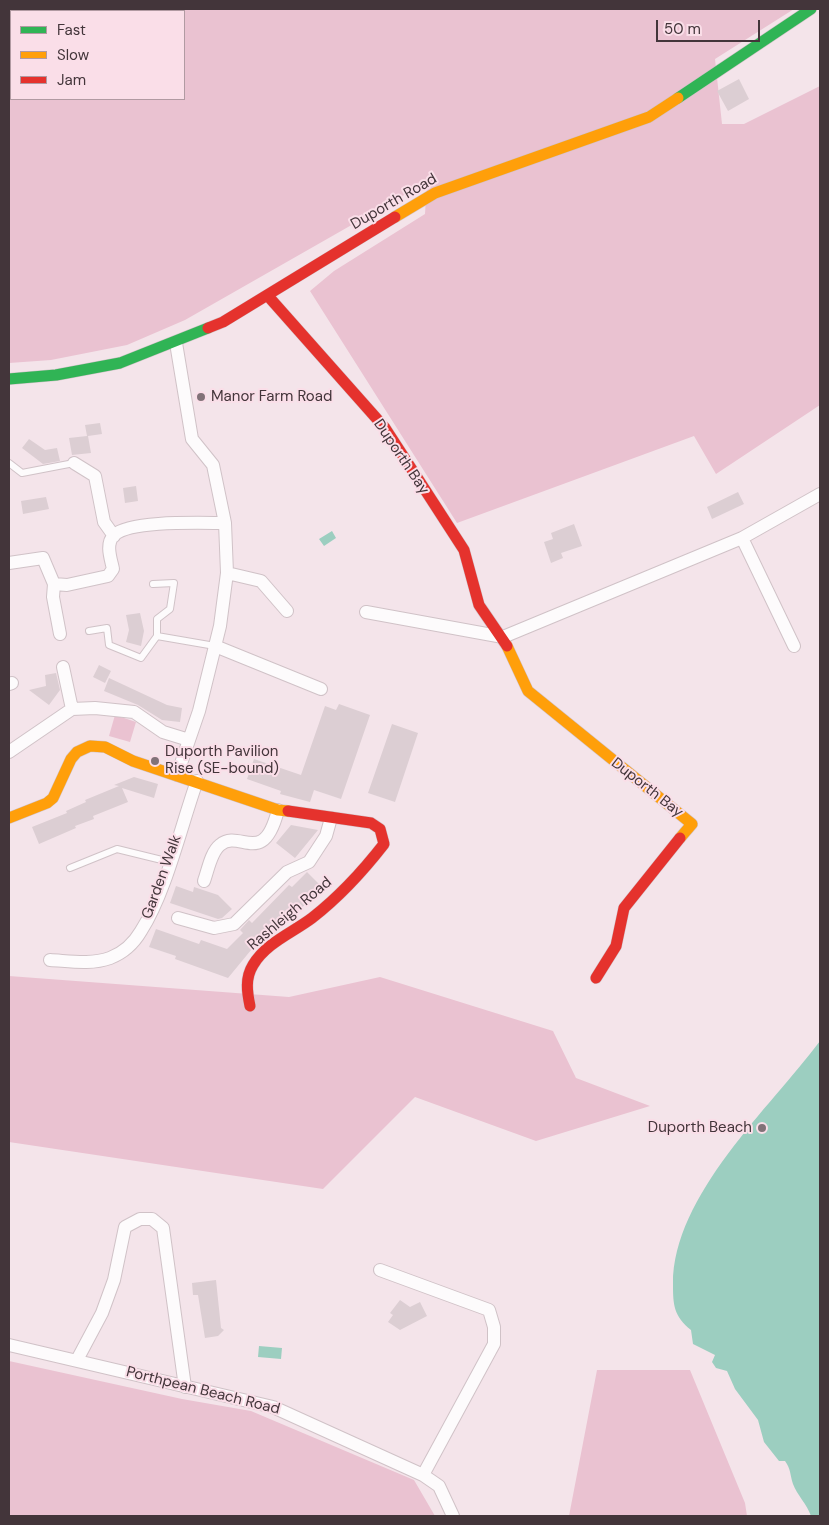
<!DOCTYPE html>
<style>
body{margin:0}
#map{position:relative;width:829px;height:1525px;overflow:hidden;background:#f4e4ea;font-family:"DM Sans",sans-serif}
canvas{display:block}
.frame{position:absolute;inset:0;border:10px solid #43353a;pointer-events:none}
.legend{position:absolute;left:10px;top:10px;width:175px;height:90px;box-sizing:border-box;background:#fadee8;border:1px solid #b19aa2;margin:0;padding:6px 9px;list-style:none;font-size:15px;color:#43353a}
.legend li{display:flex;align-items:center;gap:10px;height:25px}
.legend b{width:25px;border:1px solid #b19aa2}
.scale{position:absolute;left:656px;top:20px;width:104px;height:22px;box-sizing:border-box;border:2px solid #43353a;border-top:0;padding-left:6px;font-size:15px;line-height:18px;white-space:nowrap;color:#43353a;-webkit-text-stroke:4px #fadee8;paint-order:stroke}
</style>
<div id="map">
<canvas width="829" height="1525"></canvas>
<div class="frame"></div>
<ul class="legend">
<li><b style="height:6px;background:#30b455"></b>Fast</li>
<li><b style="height:6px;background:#ff9f0a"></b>Slow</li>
<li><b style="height:6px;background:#e5322d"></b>Jam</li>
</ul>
<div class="scale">50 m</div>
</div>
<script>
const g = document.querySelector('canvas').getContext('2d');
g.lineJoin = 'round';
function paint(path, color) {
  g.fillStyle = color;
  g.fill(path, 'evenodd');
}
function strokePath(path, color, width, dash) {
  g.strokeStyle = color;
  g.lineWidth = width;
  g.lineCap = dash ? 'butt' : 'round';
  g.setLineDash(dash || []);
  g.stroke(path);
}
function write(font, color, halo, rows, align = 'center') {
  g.font = font + ' "DM Sans",sans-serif';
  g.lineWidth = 4;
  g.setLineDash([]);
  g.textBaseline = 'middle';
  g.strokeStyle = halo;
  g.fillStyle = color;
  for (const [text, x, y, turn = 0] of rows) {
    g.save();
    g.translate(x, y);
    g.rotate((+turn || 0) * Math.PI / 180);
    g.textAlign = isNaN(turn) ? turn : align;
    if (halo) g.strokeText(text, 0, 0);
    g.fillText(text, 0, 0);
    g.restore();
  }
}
const green = new Path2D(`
 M 9,9 L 794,9 L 715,59 L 722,124 L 744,124 L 820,86 L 820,405 L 716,474 L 694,436 L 457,523 L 310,291 L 334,271 L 425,214 L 427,182 L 185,320 L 127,345 L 51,360 L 9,363 ZM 11,11 L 184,11 L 184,99 L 11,99 Z
 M 115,715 L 136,722 L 130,742 L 109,736 Z
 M 9,976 L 289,997 L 380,977 L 553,1031 L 576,1078 L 650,1106 L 536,1141 L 415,1097 L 323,1189 L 9,1142 Z
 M 9,1361 L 182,1399 L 251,1411 L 414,1480 L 435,1516 L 9,1516 Z
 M 597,1370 L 690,1370 L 745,1503 L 747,1516 L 569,1516 Z`);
const water = new Path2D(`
 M 332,531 L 336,538 L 324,546 L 319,539 Z
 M 820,1041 L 820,1516 L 811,1516 C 807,1504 797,1495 793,1484 C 790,1475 791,1469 785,1461 L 779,1461 L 764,1442 L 758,1420 L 735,1389 L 727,1371 L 716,1368 L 712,1362 L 715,1355 L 693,1344 L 691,1330 C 674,1316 673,1306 673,1284 C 673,1195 770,1108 820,1041 Z
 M 259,1346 L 282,1348 L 281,1359 L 258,1357 Z`);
const building = new Path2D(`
 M 739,79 L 749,99 L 728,111 L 717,91 Z
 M 100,423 L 102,434 L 88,436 L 91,453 L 72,455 L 69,438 L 87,436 L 85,425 Z
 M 29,439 L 45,450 L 57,448 L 60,461 L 43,464 L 22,448 Z
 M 136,486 L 138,501 L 125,503 L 123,488 Z
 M 738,492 L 744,504 L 712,519 L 707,507 Z
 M 46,497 L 49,509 L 23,514 L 21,501 Z
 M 574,524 L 582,546 L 561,553 L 563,558 L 551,563 L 544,542 L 553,539 L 551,533 Z
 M 140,613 L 144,631 L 141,646 L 126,642 L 129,630 L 126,615 Z
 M 99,665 L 111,671 L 105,683 L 93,677 Z
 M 56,673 L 60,690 L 49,705 L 29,690 L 46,686 L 45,675 Z
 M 109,678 L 167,705 L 182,708 L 180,722 L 162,720 L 138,705 L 104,691 Z
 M 339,704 L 370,715 L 341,799 L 314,790 L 310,802 L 280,794 L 281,791 L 247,779 L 254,759 L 301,775 L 325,706 L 336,710 Z
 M 392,724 L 418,733 L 395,802 L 368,793 Z
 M 134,777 L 158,784 L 154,798 L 122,788 L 128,802 L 93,816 L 94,819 L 75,826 L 76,828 L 39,844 L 32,827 L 67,813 L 66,811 L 86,802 L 85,800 L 119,786 L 114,785 Z
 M 291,825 L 318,830 L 295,858 L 276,843 Z
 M 307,872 L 322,887 L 290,920 L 280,925 L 256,944 L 228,978 L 175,959 L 176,956 L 149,947 L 156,929 L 199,944 L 201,940 L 227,949 L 243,933 L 240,930 L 249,920 L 252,923 L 289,885 L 292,887 Z
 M 176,886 L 193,892 L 194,887 L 218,895 L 232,909 L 222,918 L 218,919 L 170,903 Z
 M 216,1280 L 221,1328 L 224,1330 L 218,1336 L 205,1338 L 198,1295 L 193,1295 L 192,1283 Z
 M 400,1300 L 410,1307 L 420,1302 L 427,1316 L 400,1330 L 388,1322 L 393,1315 L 390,1313 Z`);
const lane = new Path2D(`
 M 9,463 L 22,473 L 74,463
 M 153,584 L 174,583 L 170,609 L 157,619 L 157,636 L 215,646
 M 89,631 L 107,628 L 109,645 L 141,658 L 157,636
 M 70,868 L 117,849 L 170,862`);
const street = new Path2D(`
 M 176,343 L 192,439 L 213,465 L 225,523 L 227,573 L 220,626 L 199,711 L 177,775
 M 74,463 L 95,476 L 104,522 L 114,536
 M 742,538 L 794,646
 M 9,563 L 43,558 L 54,584 L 67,585 L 108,576 L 113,569 C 111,559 105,544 114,535 C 131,520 201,523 225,523
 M 227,573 L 261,581 L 287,611
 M 54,584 L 53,597 L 60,634
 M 366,612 L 503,637 L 742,538 L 820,494
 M 215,646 L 321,689
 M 63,667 L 72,709
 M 9,684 L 12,683
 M 9,752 L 72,709 L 95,708 L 134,712 L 163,732 L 189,740
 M 204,881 C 208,870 211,852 220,845 C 240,828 263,869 278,810
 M 178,918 L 214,928 L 234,924 L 287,872 L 309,862 L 326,836 L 331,818
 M 50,960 C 69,961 91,965 110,958 C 123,953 134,943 141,931 C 166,892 181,826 197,781
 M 380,1270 L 489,1310 L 494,1327 L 494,1344 L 423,1475
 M 9,1345 L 273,1407 L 423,1475 L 439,1486 L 453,1516
 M 77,1360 L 102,1313 L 114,1280 L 125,1227 L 140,1219 L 152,1219 L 163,1228 L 185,1387`);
const fast = new Path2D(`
 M 678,98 L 811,9
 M 9,379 L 56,375 L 120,363 L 208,328`);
const slow = new Path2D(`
 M 395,217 L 435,193 L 649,117 L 678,98
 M 507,646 L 528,691 L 692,824 L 680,838
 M 9,818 L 47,803 L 53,798 L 71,759 L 77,752 L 90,746 L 105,747 L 133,761 L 278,810 L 288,811`);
const jam = new Path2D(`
 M 268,296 L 385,428 L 464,550 L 479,605 L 507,646
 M 208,328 L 223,322 L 395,217
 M 596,978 L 616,946 L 624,908 L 680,838
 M 250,1006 C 247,992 245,978 253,965 C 266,943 292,933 312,918 C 339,897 363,871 384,844 L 380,829 L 371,823 L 288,811`);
const markers = [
 [201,397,5,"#817278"],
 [155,761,5,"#817278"],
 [762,1128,5,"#817278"]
];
const streetNames = [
 ["Duporth Road",394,202,-30],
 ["Duporth Bay",401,457,56],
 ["Duporth Bay",647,788,38],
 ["Garden Walk",162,877,-70],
 ["Rashleigh Road",290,914,-40],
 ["Porthpean Beach Road",203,1391,14]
];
const poiNames = [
 ["Manor Farm Road",211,397],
 ["Duporth Pavilion",165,752],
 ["Rise (SE-bound)",165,769],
 ["Duporth Beach",752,1128,"right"]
];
paint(green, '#eac2d1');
paint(water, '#9ccec0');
paint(building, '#dcced3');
strokePath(lane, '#d0c2c7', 8);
strokePath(street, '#d0c2c7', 14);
strokePath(fast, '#d0c2c7', 12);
strokePath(slow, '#d0c2c7', 12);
strokePath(jam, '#d0c2c7', 12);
strokePath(lane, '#fdfbfc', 6);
strokePath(street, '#fdfbfc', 12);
strokePath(fast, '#30b455', 11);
strokePath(slow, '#ff9f0a', 11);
strokePath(jam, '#e5322d', 11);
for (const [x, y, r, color] of markers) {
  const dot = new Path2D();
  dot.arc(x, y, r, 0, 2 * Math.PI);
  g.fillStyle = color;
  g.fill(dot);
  strokePath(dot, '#fadee8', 2);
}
write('15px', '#43353a', '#fadee8', streetNames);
write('15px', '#43353a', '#fadee8', poiNames, 'left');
</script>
